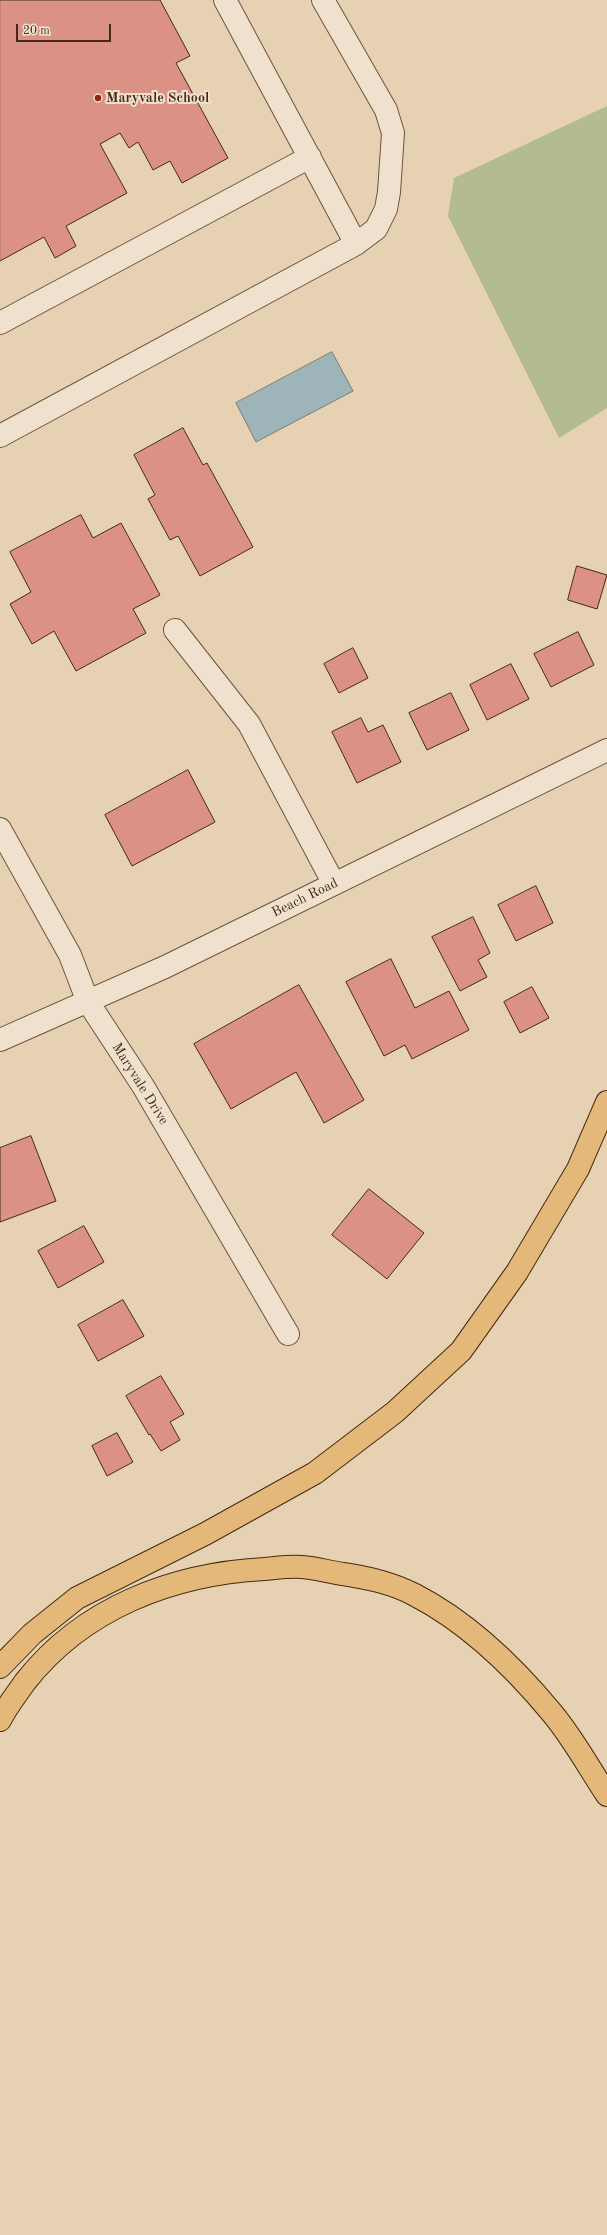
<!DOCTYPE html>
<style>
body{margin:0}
#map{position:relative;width:607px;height:2235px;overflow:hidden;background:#e6d1b2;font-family:"Old Standard TT",serif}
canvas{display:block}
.scale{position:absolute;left:16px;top:24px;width:95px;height:18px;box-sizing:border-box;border:2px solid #452914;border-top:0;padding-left:5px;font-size:12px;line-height:14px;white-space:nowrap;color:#452914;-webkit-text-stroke:3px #efe1cd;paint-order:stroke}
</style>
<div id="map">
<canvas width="607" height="2235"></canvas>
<div class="scale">20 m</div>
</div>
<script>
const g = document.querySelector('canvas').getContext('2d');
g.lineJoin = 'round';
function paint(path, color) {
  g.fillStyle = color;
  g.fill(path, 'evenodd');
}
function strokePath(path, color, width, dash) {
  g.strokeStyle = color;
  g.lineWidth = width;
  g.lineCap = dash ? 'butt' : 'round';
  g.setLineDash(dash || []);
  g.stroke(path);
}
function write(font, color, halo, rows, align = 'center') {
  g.font = font + ' "Old Standard TT",serif';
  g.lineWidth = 4;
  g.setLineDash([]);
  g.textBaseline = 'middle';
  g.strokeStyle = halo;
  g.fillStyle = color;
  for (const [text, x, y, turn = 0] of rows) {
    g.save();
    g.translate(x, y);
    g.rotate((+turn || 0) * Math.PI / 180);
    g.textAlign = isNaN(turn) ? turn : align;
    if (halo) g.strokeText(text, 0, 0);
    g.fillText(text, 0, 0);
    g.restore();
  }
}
const green = new Path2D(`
 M 607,106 L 607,408 L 559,438 L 448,216 L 454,178 Z`);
const water = new Path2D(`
 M 332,352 L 353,391 L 256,442 L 236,403 Z`);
const building = new Path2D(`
 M 0,0 L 160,0 L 190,56 L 176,63 L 228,158 L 182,183 L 170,161 L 153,170 L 138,142 L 129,148 L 120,133 L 100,144 L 127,193 L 66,226 L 76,246 L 55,258 L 44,237 L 0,261 Z
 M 183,428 L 203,465 L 207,463 L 253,547 L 200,576 L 178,536 L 170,540 L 148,499 L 155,495 L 134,455 Z
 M 81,515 L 93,538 L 121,523 L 160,595 L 133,609 L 146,633 L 76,671 L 54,631 L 32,644 L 10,604 L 31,592 L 10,552 Z
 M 577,566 L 607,575 L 597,609 L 568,600 Z
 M 578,632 L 594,665 L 551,687 L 534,654 Z
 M 353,648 L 368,678 L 339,693 L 324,664 Z
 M 511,664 L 529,699 L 487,720 L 470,685 Z
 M 451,693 L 469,730 L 427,750 L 409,713 Z
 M 361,718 L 368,732 L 383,725 L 401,762 L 357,783 L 332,732 Z
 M 188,770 L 215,822 L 132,866 L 105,815 Z
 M 536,886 L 553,923 L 516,941 L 498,905 Z
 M 473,917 L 490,953 L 478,960 L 487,977 L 460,991 L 432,937 Z
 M 391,959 L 415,1008 L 449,991 L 469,1030 L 412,1059 L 405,1045 L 384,1056 L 346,982 Z
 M 299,985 L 364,1100 L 324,1123 L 296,1072 L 231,1109 L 194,1044 Z
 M 532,987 L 549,1018 L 520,1033 L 504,1002 Z
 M 31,1136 L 56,1201 L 0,1222 L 0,1148 Z
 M 369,1189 L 424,1233 L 387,1279 L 332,1235 Z
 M 84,1226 L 104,1262 L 58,1288 L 38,1251 Z
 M 123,1300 L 144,1336 L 98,1361 L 78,1325 Z
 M 161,1376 L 184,1414 L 170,1422 L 180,1440 L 161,1451 L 150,1434 L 149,1435 L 126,1396 Z
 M 117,1433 L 133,1462 L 107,1476 L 92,1446 Z`);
const minor = new Path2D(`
 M 225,0 L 356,244
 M 0,323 L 310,157
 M 0,436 L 356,244 L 376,229 L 386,209 L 389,192 L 393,133 L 386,110 L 323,0
 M 175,630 L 249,724 L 334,884
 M 0,829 L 70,955 L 88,1002 L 143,1086 L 288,1334
 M 0,1040 L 165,967 L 607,750`);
const highway = new Path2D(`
 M 0,1667 L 32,1634 L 77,1598 L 205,1534 L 315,1473 L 395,1412 L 461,1351 L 517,1272 L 578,1169 L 607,1102
 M 0,1720 C 7,1706 16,1695 25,1682 C 83,1608 172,1574 264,1569 C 276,1568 290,1566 302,1567 C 316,1568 329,1572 343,1574 C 369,1578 392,1583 415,1595 C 469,1623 514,1667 552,1713 C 573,1738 589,1768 607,1795`);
const markers = [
 [98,98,4,"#8f2418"]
];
const poiNames = [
 ["Maryvale School",106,98]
];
const streetNames = [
 ["Beach Road",305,898,-26],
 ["Maryvale Drive",140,1084,58]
];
paint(green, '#b3bc8e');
paint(water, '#9db4b9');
strokePath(water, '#7a7c77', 1);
paint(building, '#dc9187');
strokePath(building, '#452914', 1);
strokePath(minor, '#6d533c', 24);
strokePath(highway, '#452914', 24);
strokePath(minor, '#efe1cd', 22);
strokePath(highway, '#e3b879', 22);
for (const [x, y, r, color] of markers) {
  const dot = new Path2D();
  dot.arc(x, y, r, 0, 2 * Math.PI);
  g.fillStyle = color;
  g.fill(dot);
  strokePath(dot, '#efe1cd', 1.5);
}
write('bold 14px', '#452914', '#efe1cd', poiNames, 'left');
write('14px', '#452914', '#efe1cd', streetNames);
</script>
